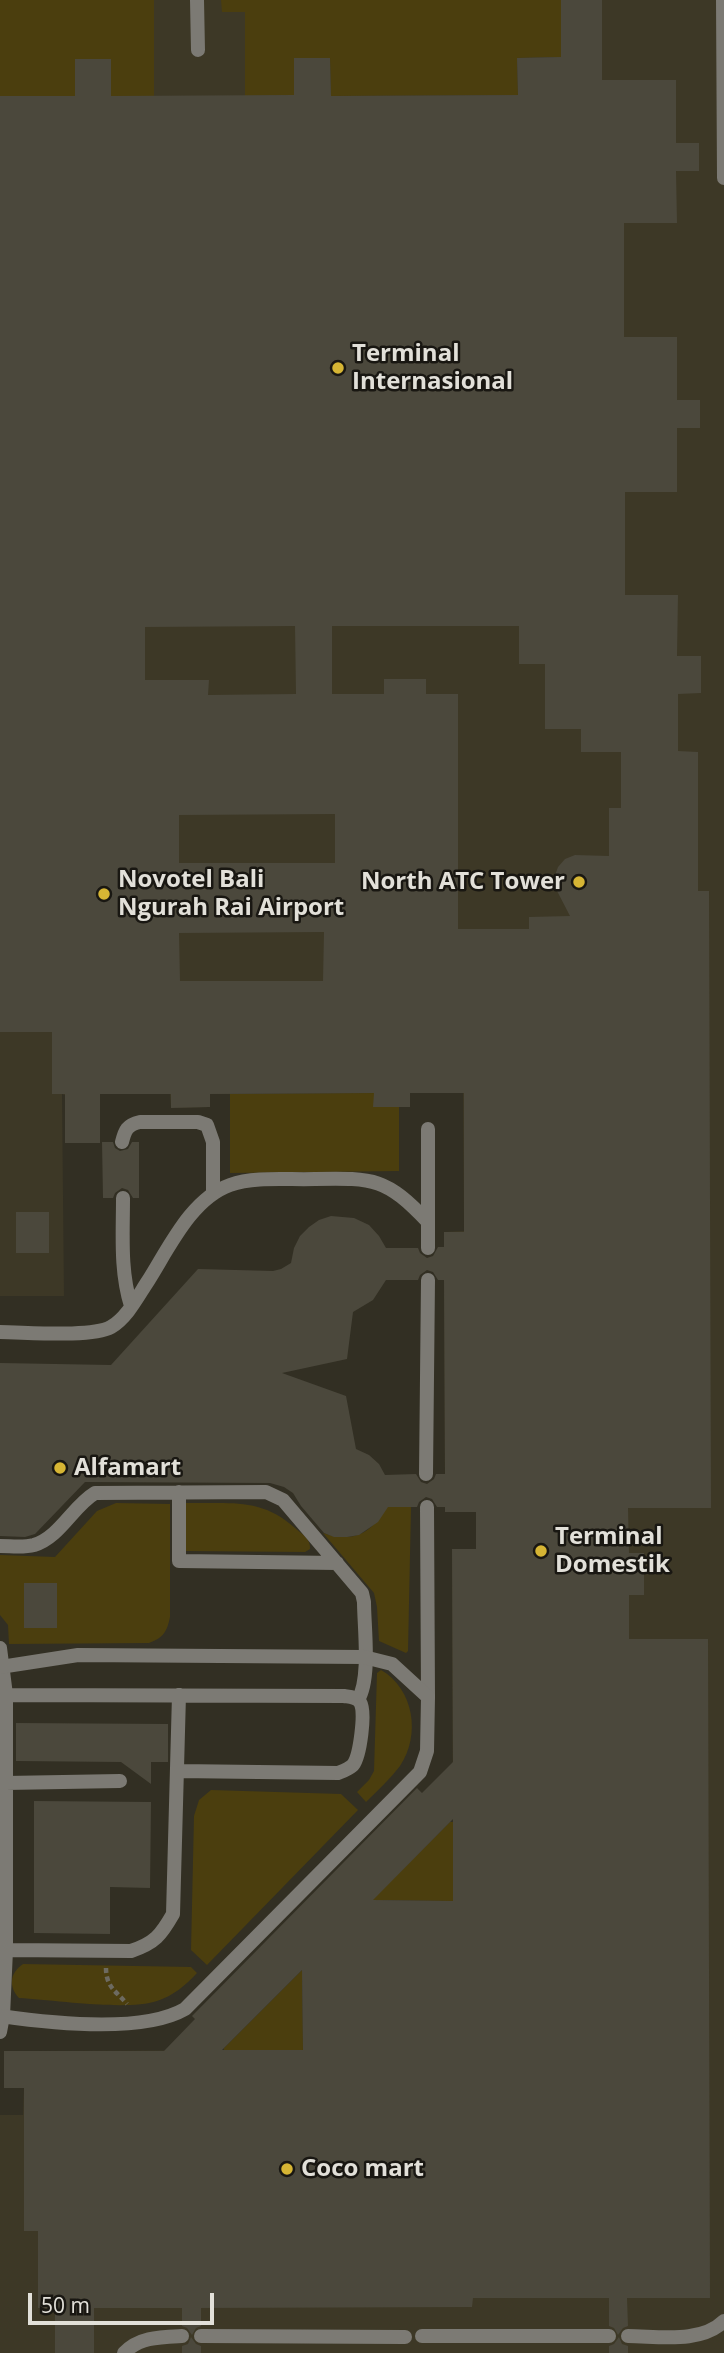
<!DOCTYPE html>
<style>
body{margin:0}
#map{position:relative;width:724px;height:2353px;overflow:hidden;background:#322f23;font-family:"Open Sans",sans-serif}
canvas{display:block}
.scale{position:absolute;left:28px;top:2293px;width:186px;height:32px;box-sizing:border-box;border:4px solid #e2e0d9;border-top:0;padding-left:9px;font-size:21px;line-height:24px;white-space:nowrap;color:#e2e0d9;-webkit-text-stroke:5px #191712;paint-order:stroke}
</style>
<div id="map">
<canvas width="724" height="2353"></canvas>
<div class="scale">50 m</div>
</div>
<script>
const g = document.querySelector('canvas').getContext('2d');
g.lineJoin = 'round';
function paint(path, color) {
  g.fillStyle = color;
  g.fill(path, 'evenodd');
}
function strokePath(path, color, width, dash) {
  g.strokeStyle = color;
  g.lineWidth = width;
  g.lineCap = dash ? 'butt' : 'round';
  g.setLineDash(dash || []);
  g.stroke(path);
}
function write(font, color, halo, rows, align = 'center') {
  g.font = font + ' "Open Sans",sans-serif';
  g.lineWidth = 5;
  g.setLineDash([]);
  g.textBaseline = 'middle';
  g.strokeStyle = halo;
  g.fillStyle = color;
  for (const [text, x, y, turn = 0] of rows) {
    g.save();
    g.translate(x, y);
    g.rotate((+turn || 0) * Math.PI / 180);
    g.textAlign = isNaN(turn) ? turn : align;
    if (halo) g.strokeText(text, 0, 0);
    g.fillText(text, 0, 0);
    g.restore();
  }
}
const built = new Path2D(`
 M 0,0 L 724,0 L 724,2353 L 0,2353 L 0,2115 L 23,2115 L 24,2088 L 37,2088 L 38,2051 L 302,2050 L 302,1982 L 384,1900 L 453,1900 L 452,1549 L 476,1549 L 476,1512 L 445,1512 L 444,1232 L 464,1231 L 463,1092 L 410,1093 L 373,1107 L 374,1094 L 210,1094 L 210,1107 L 171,1108 L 170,1094 L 100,1094 L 100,1143 L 65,1143 L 65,1095 L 62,1094 L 64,1296 L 0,1296 Z`);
const green = new Path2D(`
 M 0,0 L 154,0 L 154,96 L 111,96 L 111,59 L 75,59 L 75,96 L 0,96 Z
 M 221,0 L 561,0 L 561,95 L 554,57 L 517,58 L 518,95 L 331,96 L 330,58 L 294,95 L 245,96 L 245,12 L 222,12 Z
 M 374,1093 L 374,1107 L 399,1107 L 399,1171 L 230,1173 L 230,1094 Z
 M 116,1503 L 170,1504 L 170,1617 C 167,1632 163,1638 149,1643 L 9,1644 L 8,1625 L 0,1615 L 0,1555 L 55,1557 L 97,1511 Z
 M 186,1503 C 229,1504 261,1497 295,1528 C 302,1534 311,1539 310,1549 L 305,1552 L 185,1551 Z
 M 386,1507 L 411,1507 L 408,1651 L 406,1653 L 379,1641 L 377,1607 L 374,1593 L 323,1533 C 354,1543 371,1534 386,1507 Z
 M 381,1670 C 414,1689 421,1735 400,1766 C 390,1779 378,1790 366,1802 L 357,1792 L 369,1780 L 374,1771 L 377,1673 Z
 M 211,1790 L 341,1794 L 358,1810 L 207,1965 L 191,1950 L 194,1816 L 199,1800 Z
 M 450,1822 L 453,1822 L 453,1901 L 384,1900 L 363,1921 L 357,1915 Z
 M 314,1958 L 302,1982 L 303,2050 L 224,2050 L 224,2048 Z
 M 23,1964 L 191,1967 L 197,1973 C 186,1985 173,1996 157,2001 C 126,2011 55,2000 19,1998 C 8,1986 10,1973 23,1964 Z`);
const building = new Path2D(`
 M 561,0 L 602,0 L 602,80 L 676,80 L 676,143 L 699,143 L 699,171 L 676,171 L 677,223 L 624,223 L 624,337 L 677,337 L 677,400 L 700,400 L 700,428 L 677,428 L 677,492 L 625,492 L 625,595 L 678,595 L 677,656 L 701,656 L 701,693 L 678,694 L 678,751 L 698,752 L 698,891 L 709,891 L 711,1508 L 628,1508 L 629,1553 L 644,1553 L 644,1595 L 629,1595 L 629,1639 L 708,1639 L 710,2298 L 627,2298 L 628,2326 L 623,2328 L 618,2335 L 614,2328 L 609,2326 L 609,2298 L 473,2298 L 472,2307 L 201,2308 L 201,2326 L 196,2328 L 192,2335 L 187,2328 L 182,2326 L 182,2308 L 94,2308 L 94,2353 L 55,2353 L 55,2308 L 38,2308 L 38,2231 L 24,2231 L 24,2088 L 4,2088 L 4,2051 L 164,2051 L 195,2019 L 192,2016 L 417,1788 L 422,1793 L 453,1762 L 452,1549 L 476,1549 L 476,1512 L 445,1512 L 445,1507 L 437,1507 L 432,1499 L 426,1497 L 419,1502 L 417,1507 L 388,1507 L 378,1522 L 359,1535 L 347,1537 L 334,1537 L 324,1533 L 301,1506 L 293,1493 L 284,1487 L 270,1483 L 85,1482 L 35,1534 L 25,1537 L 0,1536 L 0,1363 L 111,1365 L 198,1269 L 273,1271 L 281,1269 L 291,1263 L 294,1248 L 300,1236 L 309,1227 L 319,1220 L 331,1216 L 354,1218 L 369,1225 L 379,1236 L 386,1248 L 418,1248 L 420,1253 L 427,1258 L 433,1256 L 438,1247 L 444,1247 L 444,1232 L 464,1232 L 464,1093 L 410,1093 L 410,1107 L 373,1107 L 374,1093 L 210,1094 L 210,1107 L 171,1108 L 171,1094 L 100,1094 L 100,1143 L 65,1143 L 65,1094 L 52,1094 L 52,1032 L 0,1032 L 0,96 L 75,96 L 75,59 L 111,59 L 111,96 L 294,95 L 294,58 L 330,58 L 331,96 L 518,95 L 517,58 L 561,57 ZM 295,626 L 296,694 L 208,695 L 209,680 L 145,680 L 145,627 ZM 332,626 L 519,626 L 519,664 L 545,664 L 545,729 L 581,729 L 581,752 L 621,752 L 621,808 L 609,808 L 609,856 L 575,855 L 565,859 L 558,867 L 554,878 L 555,887 L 570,916 L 529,917 L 529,929 L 458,929 L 458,694 L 426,694 L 426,679 L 384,679 L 384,694 L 332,694 ZM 335,814 L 335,863 L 179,863 L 179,815 ZM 324,932 L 323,981 L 180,981 L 179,933 ZM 427,1270 L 433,1272 L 438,1280 L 444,1280 L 445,1474 L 436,1474 L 434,1479 L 427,1484 L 421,1482 L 416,1474 L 385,1475 L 379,1464 L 369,1455 L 356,1449 L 346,1396 L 282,1373 L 347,1359 L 353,1312 L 373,1300 L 386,1280 L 418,1280 L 420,1275 ZM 453,1819 L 453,1901 L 373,1900 ZM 302,1970 L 303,2050 L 222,2050 Z
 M 102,1142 L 113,1142 L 115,1148 L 120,1151 L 128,1149 L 132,1142 L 139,1142 L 139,1198 L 133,1198 L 128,1190 L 122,1188 L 115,1193 L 113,1198 L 103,1198 Z
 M 16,1212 L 49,1212 L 49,1253 L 16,1253 Z
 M 24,1583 L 57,1583 L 57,1628 L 24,1628 Z
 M 16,1723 L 168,1724 L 168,1762 L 151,1762 L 151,1784 L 121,1762 L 16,1761 Z
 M 34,1801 L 151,1802 L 150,1888 L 110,1887 L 110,1934 L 34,1933 Z
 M 191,2337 L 196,2344 L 201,2346 L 201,2353 L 182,2353 L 182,2346 L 188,2344 Z
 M 619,2337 L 622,2344 L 628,2346 L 628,2353 L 609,2353 L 609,2346 L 614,2344 Z`);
const path = new Path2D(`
 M 106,1968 C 106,1987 116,1991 127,2004`);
const service = new Path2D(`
 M 197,0 L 198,50
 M 723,0 L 724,178
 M 122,1142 C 125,1130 127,1125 140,1122 L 198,1122 L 207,1125 L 213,1142 L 213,1194
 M 123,1198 C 123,1235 120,1271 131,1306
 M 428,1248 L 428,1129
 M 0,1332 C 25,1332 91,1338 111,1327 C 127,1318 138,1296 148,1281 C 169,1248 191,1199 230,1185 C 255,1176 288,1180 315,1179 C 375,1178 386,1178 428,1222
 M 426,1474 L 428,1280
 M 179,1492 L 179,1561 L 337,1563
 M 427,1507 L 428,1697
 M 0,1546 C 11,1546 23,1548 34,1545 C 60,1537 73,1506 95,1493 L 266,1492 L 283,1500 L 362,1593 L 364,1602 C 364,1627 371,1678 358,1700
 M 0,1648 L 6,1695 L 6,1950 L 3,2016
 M 6,1695 L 344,1696 C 350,1697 356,1697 360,1702 C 366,1712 360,1756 353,1765 C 349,1769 343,1771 338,1773 L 178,1771
 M 6,1783 L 120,1781
 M 6,1950 L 131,1951 C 155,1943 161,1935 173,1914 L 179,1695
 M 201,2336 L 405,2337
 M 422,2336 L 609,2336
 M 628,2336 C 658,2336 701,2344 724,2321
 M 124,2353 C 139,2337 160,2337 182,2336`);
const minor = new Path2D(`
 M 0,1667 L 78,1655 L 364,1657 L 392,1664 L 428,1697 L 427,1751 L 420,1772 L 185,2009 C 142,2034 49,2023 0,2016
 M 0,2032 L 3,2016`);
const markers = [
 [338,368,7,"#d6b534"],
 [579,882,7,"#d6b534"],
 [104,894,7,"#d6b534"],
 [60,1468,7,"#d6b534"],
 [541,1551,7,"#d6b534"],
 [287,2169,7,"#d6b534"]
];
const poiNames = [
 ["Terminal",352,354],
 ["Internasional",352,382],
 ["Novotel Bali",118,880],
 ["Ngurah Rai Airport",118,908],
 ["North ATC Tower",565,882,"right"],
 ["Alfamart",74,1468],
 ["Terminal",555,1537],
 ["Domestik",555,1565],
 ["Coco mart",301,2169]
];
paint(built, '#3d3826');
paint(green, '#4b3e0e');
paint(building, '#4b483c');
strokePath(path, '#6d6a60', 4.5, [5, 3.5]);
strokePath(service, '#7c7a74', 14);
strokePath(minor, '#7c7a74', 14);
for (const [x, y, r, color] of markers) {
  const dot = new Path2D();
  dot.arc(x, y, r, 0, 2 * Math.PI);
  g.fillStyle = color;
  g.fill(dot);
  strokePath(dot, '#191712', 2.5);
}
write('bold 24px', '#e2e0d9', '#191712', poiNames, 'left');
</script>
